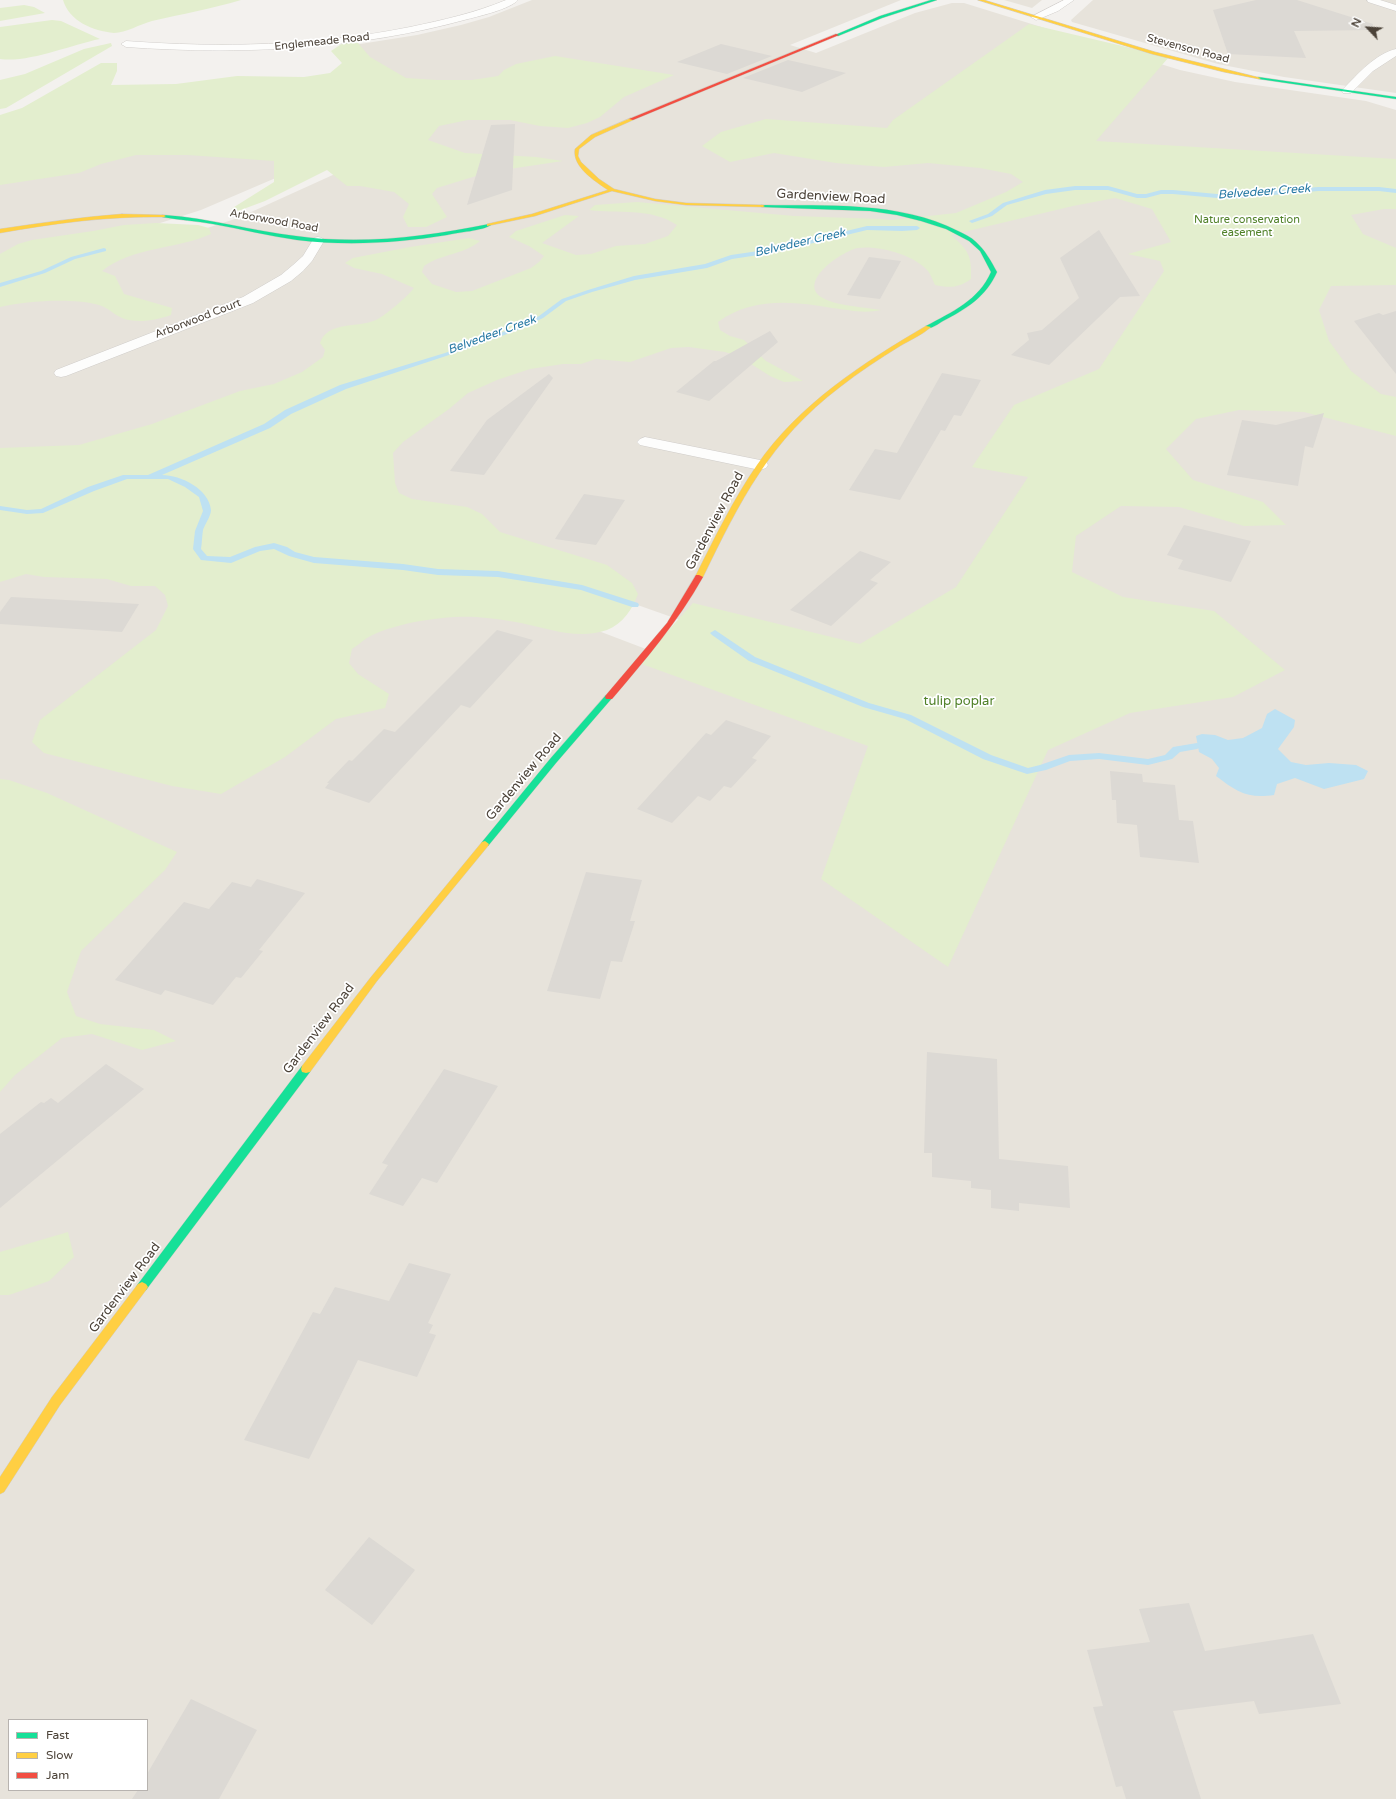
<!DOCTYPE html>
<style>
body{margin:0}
#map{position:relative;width:1396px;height:1799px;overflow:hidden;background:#f3f1ee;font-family:"Varela Round",sans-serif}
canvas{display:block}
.legend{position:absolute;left:8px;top:1719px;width:140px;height:72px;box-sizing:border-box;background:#fff;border:1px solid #b7b3af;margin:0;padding:5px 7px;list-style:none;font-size:12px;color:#4b4238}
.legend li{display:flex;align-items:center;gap:8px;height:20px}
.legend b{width:20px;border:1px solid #b7b3af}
.north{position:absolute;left:1348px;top:8px;width:40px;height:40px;-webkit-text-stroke:3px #fff;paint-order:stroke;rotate:295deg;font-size:11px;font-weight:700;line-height:16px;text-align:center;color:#4b4238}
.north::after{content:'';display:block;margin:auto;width:14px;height:18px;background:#4b4238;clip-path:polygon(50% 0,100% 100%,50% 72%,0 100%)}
</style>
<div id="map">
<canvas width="1396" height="1799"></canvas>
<ul class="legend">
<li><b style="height:5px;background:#16e098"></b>Fast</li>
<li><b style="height:5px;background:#ffcf43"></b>Slow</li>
<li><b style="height:5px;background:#f24e42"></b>Jam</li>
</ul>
<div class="north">N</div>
</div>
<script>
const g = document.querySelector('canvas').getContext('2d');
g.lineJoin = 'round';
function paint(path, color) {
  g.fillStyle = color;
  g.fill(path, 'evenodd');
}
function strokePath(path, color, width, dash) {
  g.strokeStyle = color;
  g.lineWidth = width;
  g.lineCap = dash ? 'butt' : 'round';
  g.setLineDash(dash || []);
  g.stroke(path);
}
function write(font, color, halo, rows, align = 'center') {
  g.font = font + ' "Varela Round",sans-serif';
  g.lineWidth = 3.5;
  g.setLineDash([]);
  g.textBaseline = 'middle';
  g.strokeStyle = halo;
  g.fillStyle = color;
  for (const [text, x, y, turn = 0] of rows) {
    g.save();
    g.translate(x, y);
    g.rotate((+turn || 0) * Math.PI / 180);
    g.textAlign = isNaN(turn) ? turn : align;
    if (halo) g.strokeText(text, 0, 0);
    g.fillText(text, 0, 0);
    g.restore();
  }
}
const residential = new Path2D(`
 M 532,0 L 901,0 L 790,45 L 816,53 L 915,13 L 952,3 L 964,3 L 1180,70 L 1235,82 L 1366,101 L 1396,110 L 1396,1799 L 0,1799 L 0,519 L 525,603 L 885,740 L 904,699 L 544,572 L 0,478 L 0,298 L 29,286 L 238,218 L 357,164 L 327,156 L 201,210 L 0,274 L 0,162 L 401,102 L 335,48 L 417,35 L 461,25 L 489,17 ZM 9,1720 L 147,1720 L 147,1790 L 9,1790 Z
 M 1004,0 L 1042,0 L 1032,8 Z
 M 1093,0 L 1396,0 L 1396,93 L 1284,77 L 1218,64 L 1072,22 L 1071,20 Z`);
const green = new Path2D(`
 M 63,0 L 241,0 C 211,9 182,14 152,21 C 140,24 126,33 114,33 C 93,31 69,21 63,0 Z
 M 24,5 L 34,7 L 45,13 L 0,21 L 0,8 Z
 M 52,20 L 61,21 L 100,39 C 70,45 29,63 0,59 L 0,27 Z
 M 1029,24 L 1169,57 L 1096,141 L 1396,159 L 1396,209 L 1384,209 L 1351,215 L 1363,234 L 1396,248 L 1396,285 L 1331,286 L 1319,310 L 1329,341 L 1351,371 L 1381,394 L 1396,397 L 1396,436 L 1304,412 L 1239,410 L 1196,419 L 1166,449 L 1193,480 L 1263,502 L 1286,525 L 1244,526 L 1179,507 L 1121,506 L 1076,536 L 1072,572 L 1123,597 L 1214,611 L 1285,670 L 1233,697 L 1130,713 L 1048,750 L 948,967 L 821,879 L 868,746 L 639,663 L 693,603 L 860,644 L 956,587 L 1028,477 L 972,467 L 1014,405 L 1099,369 L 1164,271 L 1160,261 L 1128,254 L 1171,242 L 1152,209 L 1115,198 L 1073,206 L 951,235 C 968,250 972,255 971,279 C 959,288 949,288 935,285 C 933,281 931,275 928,271 C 915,255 878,245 858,248 C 842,251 798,281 821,297 C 835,306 864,307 881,310 C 863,314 850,310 832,308 C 794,301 751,297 718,322 L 720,330 L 730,336 L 744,340 L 766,361 L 803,381 L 784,382 L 770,376 L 740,357 L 725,352 L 689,347 L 671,348 L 630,362 L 596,359 L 581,364 L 563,364 L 530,369 L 497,380 L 468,393 L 449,409 L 403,442 L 393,453 L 395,483 L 399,493 L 412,499 L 467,507 L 482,514 L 500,532 L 607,565 L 632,583 L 638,594 C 633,608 623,624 607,630 C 579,640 549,629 521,623 C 506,620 490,618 476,617 C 446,615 392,623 367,638 C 361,642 357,646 352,649 L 349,663 L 358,674 L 389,694 L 385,708 L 336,719 L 285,757 L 221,794 L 172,786 L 44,753 L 32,742 L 40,720 L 156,630 L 168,606 L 165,595 L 155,586 L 131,586 L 107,579 L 44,577 L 26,574 L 0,582 L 0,448 L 79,445 L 152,424 L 240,391 L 274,384 L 302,372 L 323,357 L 325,350 L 320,343 C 327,321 358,328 376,320 C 386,315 408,296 414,288 L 382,274 L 354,268 L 345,263 L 353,258 L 410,247 L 469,238 L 480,241 C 465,254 441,254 424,266 L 422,272 L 432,284 L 456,292 L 472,291 L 531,268 L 539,262 L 544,256 L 529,246 L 509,237 L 516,231 L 565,215 L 579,216 L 542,243 L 576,255 L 591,254 L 616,246 L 645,244 L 668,236 L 677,225 C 650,207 618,214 589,210 L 595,205 L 637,202 L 794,216 L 881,219 L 891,220 L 956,213 L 1006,192 L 1023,182 L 1011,174 L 980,168 L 928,163 L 884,167 L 836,163 L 774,153 L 730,162 L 702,146 L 721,132 L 766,119 L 887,128 L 893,120 Z
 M 111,43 L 112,46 L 6,108 L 0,109 L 0,80 L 25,74 L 84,49 Z
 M 343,43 L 358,43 L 370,57 L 406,78 L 437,80 L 472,80 L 498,76 L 504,70 L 516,64 L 555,56 L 674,75 L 624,97 L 600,117 L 587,123 L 568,128 L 540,126 L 510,120 L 468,120 L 439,126 L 428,140 L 465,153 L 536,157 L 563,161 L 489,172 L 437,188 L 432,194 L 447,217 L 426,227 L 408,227 L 403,217 L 409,204 L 394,192 L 360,186 L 347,186 L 327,170 L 265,201 L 238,211 L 231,209 L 274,182 L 274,161 L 187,155 L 136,155 L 101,164 L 79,173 L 0,185 L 0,115 L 22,108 L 101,63 L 117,63 L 117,71 L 111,85 L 176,84 L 237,76 L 304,77 L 330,73 L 342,63 L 331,51 Z
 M 156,223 L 198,225 L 209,228 L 211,234 C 178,249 131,247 102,271 L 115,276 L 124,294 L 172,308 L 171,315 C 157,320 137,324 122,318 C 111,313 109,307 95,304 C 71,298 24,301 0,307 L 0,254 L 18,244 L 32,240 L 93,231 L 124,225 Z
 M 0,779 L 9,780 L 47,793 L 177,852 L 165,870 L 81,951 L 67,992 L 76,1016 L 100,1024 L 154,1030 L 176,1041 L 142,1050 L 92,1034 L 62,1038 L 15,1075 L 0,1092 Z
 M 68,1232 L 74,1257 L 49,1281 L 9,1295 L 0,1295 L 0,1252 Z`);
const water = new Path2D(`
 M 1275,709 L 1295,720 L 1294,727 L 1278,749 L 1291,762 L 1306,765 L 1329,763 L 1356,765 L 1368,771 L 1364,779 L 1324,789 L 1295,778 L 1277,784 L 1274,795 C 1248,799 1237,792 1216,776 L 1219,768 L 1212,759 L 1199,752 L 1196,736 L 1202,734 L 1215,735 L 1228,740 L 1243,738 L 1262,728 L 1267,714 Z`);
const stream = new Path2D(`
 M 1075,186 L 1108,186 L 1137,194 L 1146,194 L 1161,190 L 1173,190 L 1228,195 L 1318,187 L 1379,187 L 1396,189 L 1396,193 L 1379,191 L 1318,191 L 1228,199 L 1173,194 L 1161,194 L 1146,198 L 1137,198 L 1108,190 L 1075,190 L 1046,194 L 1007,205 L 992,216 L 972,223 L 969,221 L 988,214 L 1003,203 L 1045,190 Z
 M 867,226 L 917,226 L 920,228 L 917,230 L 902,231 L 867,230 L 772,253 L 732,259 L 707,268 L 635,280 L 592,292 L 566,301 L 543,318 L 518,330 L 449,355 L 346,389 L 291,414 L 270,428 L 162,475 C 181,475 209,489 211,510 C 211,516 205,524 203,530 C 202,536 202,543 201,549 L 207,556 L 230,557 L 255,547 L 274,543 L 287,547 L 295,552 L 314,557 L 403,564 L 438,569 L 498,571 L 582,585 L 638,603 L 639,605 L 638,607 L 632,607 L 581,590 L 498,577 L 438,575 L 403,570 L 314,563 L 289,556 L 274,549 L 260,551 L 231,563 L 201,560 L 193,549 L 195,531 L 203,511 L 199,497 L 185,487 L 168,479 L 127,479 L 94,491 L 43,513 L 27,514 L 0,510 L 0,506 L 27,510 L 41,509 L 88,487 L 123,475 L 148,475 L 264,424 L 285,410 L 340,385 L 445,353 L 514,328 L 539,316 L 562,299 L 588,290 L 634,276 L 705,264 L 731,255 L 772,249 Z
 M 104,248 L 106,249 L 106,251 L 75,259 L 45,273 L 0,287 L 0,283 L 41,271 L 71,257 Z
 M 715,630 L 755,657 L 869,703 L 911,715 L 991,755 L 1028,768 L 1040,765 L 1069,755 L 1099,753 L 1148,759 L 1165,755 L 1173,747 L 1197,743 L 1202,746 L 1197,749 L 1180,752 L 1172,759 L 1148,765 L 1099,759 L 1070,761 L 1046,770 L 1027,774 L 983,759 L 905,719 L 863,707 L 749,661 L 712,635 L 710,633 Z`);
const building = new Path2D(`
 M 1256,0 L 1297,0 L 1373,24 L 1373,30 L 1294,31 L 1306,58 L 1228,54 L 1213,10 Z
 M 721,44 L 772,56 L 727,74 L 677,62 Z
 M 788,60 L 846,73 L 802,92 L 743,78 Z
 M 515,124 L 512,190 L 467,205 L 491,125 Z
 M 1099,230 L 1140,296 L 1120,297 L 1049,365 L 1011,355 L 1029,340 L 1027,333 L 1042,330 L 1079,298 L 1060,258 Z
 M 869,257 L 901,261 L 880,299 L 847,295 Z
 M 1396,311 L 1396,374 L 1354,321 L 1379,313 L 1383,315 Z
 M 770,331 L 778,342 L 709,401 L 676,392 L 714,361 L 716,361 Z
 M 942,373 L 981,380 L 961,416 L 954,415 L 945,431 L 941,430 L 900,500 L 849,490 L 875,449 L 897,453 Z
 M 549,374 L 553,378 L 484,475 L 450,471 L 487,420 Z
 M 1324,413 L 1313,448 L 1305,446 L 1298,486 L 1227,475 L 1242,420 L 1276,425 Z
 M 584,494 L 625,500 L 596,545 L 555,539 Z
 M 1184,525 L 1251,541 L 1231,582 L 1178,569 L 1183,560 L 1167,555 Z
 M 860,551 L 891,562 L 870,580 L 878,583 L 831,626 L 790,610 Z
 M 11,597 L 139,604 L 122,632 L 0,624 L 0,612 Z
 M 497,630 L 533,640 L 470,708 L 461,705 L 369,803 L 325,788 L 329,783 L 327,783 L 349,760 L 352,761 L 384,729 L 395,732 Z
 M 726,720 L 771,736 L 752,758 L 757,760 L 731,788 L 724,786 L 710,801 L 698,796 L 672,823 L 637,809 L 706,733 L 711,735 Z
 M 1110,771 L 1142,774 L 1143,782 L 1175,785 L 1179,820 L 1193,821 L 1199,863 L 1140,857 L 1137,825 L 1117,823 L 1116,800 L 1112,800 Z
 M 586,872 L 642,880 L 630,921 L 635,921 L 622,962 L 611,961 L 600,999 L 547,991 Z
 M 257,879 L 305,893 L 259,950 L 263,951 L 241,978 L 236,977 L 213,1005 L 165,990 L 161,995 L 115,980 L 184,902 L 209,909 L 232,882 L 251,887 Z
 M 927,1052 L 997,1059 L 999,1159 L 1068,1166 L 1070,1208 L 1019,1203 L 1019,1211 L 991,1208 L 991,1190 L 971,1188 L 971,1181 L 932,1177 L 932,1153 L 924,1153 Z
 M 106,1064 L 144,1089 L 0,1208 L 0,1134 L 41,1102 L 44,1103 L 51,1098 L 58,1103 Z
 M 444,1069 L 498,1086 L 437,1183 L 422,1178 L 403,1206 L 369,1194 L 388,1165 L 382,1163 Z
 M 409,1263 L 451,1274 L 428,1323 L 433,1325 L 429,1333 L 436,1335 L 417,1377 L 358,1360 L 309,1459 L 244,1440 L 313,1312 L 320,1314 L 335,1287 L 389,1301 Z
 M 369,1537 L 415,1570 L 372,1625 L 325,1590 Z
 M 1189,1603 L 1205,1651 L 1313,1634 L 1341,1704 L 1259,1714 L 1254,1701 L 1173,1711 L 1201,1799 L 1126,1799 L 1122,1786 L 1116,1787 L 1093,1707 L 1103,1706 L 1087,1650 L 1150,1642 L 1139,1609 Z
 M 191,1699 L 257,1730 L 219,1799 L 132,1799 L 138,1790 L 147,1790 L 147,1774 Z`);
const street = new Path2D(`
 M 506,0 L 518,0 C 510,9 480,16 468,19 C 356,50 241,55 126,47 L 121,44 L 126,41 C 221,48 316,46 410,27 C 443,20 475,13 506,0 Z
 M 1064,0 L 1074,0 L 1058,11 L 1039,19 L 1036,20 L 1031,17 Z
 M 1367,0 L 1380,0 L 1396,5 L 1396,11 L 1368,2 Z
 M 1396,49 L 1396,56 L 1373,71 L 1351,93 L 1343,93 L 1342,91 L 1343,89 C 1358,74 1375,54 1396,49 Z
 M 318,237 L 322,238 L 324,241 L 312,261 L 303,271 L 291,281 L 253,303 L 66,376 L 61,377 L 56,376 L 54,373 L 56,370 L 243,297 L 281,275 L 293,265 L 303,256 L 314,238 Z
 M 645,437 L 760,460 L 766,462 L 768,465 L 766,468 L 760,470 L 640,445 L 637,442 L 640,439 Z`);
const fast = new Path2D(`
 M 931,0 L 937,0 L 882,18 L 838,36 L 835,35 L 880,16 Z
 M 1258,77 L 1396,97 L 1396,99 L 1259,79 Z
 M 763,205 C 827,206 899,201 958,231 C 964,234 971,237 976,242 C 985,250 991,261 997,272 C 986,297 966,309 943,321 C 938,324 932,329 926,328 L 926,326 C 952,312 979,300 991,272 L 980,251 L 969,241 L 946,229 L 921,221 L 897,215 L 870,211 L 761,207 L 761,205 Z
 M 164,215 C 209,218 252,231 296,236 C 361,245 425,237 489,224 L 491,225 C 482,231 459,232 447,235 C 398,243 347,246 297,240 C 269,236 241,229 213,224 C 196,221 179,220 162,217 L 162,215 Z
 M 606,695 L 609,695 L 613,697 L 556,763 L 488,846 L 482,846 L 481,844 L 482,842 L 550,759 Z
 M 306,1065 L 310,1066 L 311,1069 L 310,1072 L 146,1290 L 142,1292 L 138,1290 L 136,1287 L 138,1284 L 302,1066 Z`);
const slow = new Path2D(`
 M 978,0 L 984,0 L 1155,52 L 1261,78 L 1259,79 L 1224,72 L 1152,54 Z
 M 631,118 L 633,120 L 595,137 L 579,149 L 578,156 L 581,162 L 599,179 L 614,189 L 655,199 L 686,203 L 763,205 L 765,206 L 763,207 L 686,205 L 655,201 L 612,191 L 535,216 L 487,226 L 487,224 L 532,214 L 608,190 C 595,181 572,167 575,149 L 591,135 Z
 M 122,214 L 164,215 L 166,216 L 164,217 C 109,216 55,223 0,233 L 0,229 C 41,223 81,217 122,214 Z
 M 926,326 L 931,327 C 922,335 910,340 900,346 C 879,359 859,372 840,387 C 770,440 740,501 703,577 L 699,579 L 696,579 L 695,577 C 714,539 733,500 757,465 C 799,404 863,363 926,326 Z
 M 485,841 L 489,844 L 488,846 L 377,981 L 310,1072 L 306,1073 L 302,1072 L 301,1069 L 302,1066 L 371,977 L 482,842 Z
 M 142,1282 L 146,1284 L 148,1287 L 146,1290 L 60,1405 L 4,1492 L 0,1494 L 0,1477 L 52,1397 L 138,1284 Z`);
const jam = new Path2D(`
 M 836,34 L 839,35 L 633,120 L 629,119 Z
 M 696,575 L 699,575 L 703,577 C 678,622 645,660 612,699 L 606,699 L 605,697 L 606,695 L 667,623 Z`);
const farStreetnames = [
 ["Englemeade Road",322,42,-6],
 ["Stevenson Road",1188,49,15],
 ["Arborwood Road",274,221,10],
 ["Arborwood Court",198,319,-21]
];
const farParknames = [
 ["Nature conservation",1247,220],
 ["easement",1247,233]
];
const farWaternames = [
 ["Belvedeer Creek",1264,192,-4],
 ["Belvedeer Creek",800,243,-13],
 ["Belvedeer Creek",492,335,-20]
];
const streetNames = [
 ["Gardenview Road",831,197,3],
 ["Gardenview Road",715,521,-62],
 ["Gardenview Road",524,777,-50],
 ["Gardenview Road",319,1029,-53],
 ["Gardenview Road",125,1288,-53]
];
const parkNames = [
 ["tulip poplar",959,702]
];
paint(residential, '#e7e3db');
paint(green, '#e3eece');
paint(water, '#bee1f2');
paint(stream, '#bee1f2');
paint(building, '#dcd9d4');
strokePath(street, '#d0cdca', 1);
strokePath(fast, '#d3cec5', 1);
strokePath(slow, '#d3cec5', 1);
strokePath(jam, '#d3cec5', 1);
paint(street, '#fdfdfc');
paint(fast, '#16e098');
paint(slow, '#ffcf43');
paint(jam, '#f24e42');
write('11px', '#4b4238', '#fff', farStreetnames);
write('11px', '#508128', '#fff', farParknames);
write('italic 12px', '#2779a4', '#fff', farWaternames);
write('13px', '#4b4238', '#fff', streetNames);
write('13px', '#508128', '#fff', parkNames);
</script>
